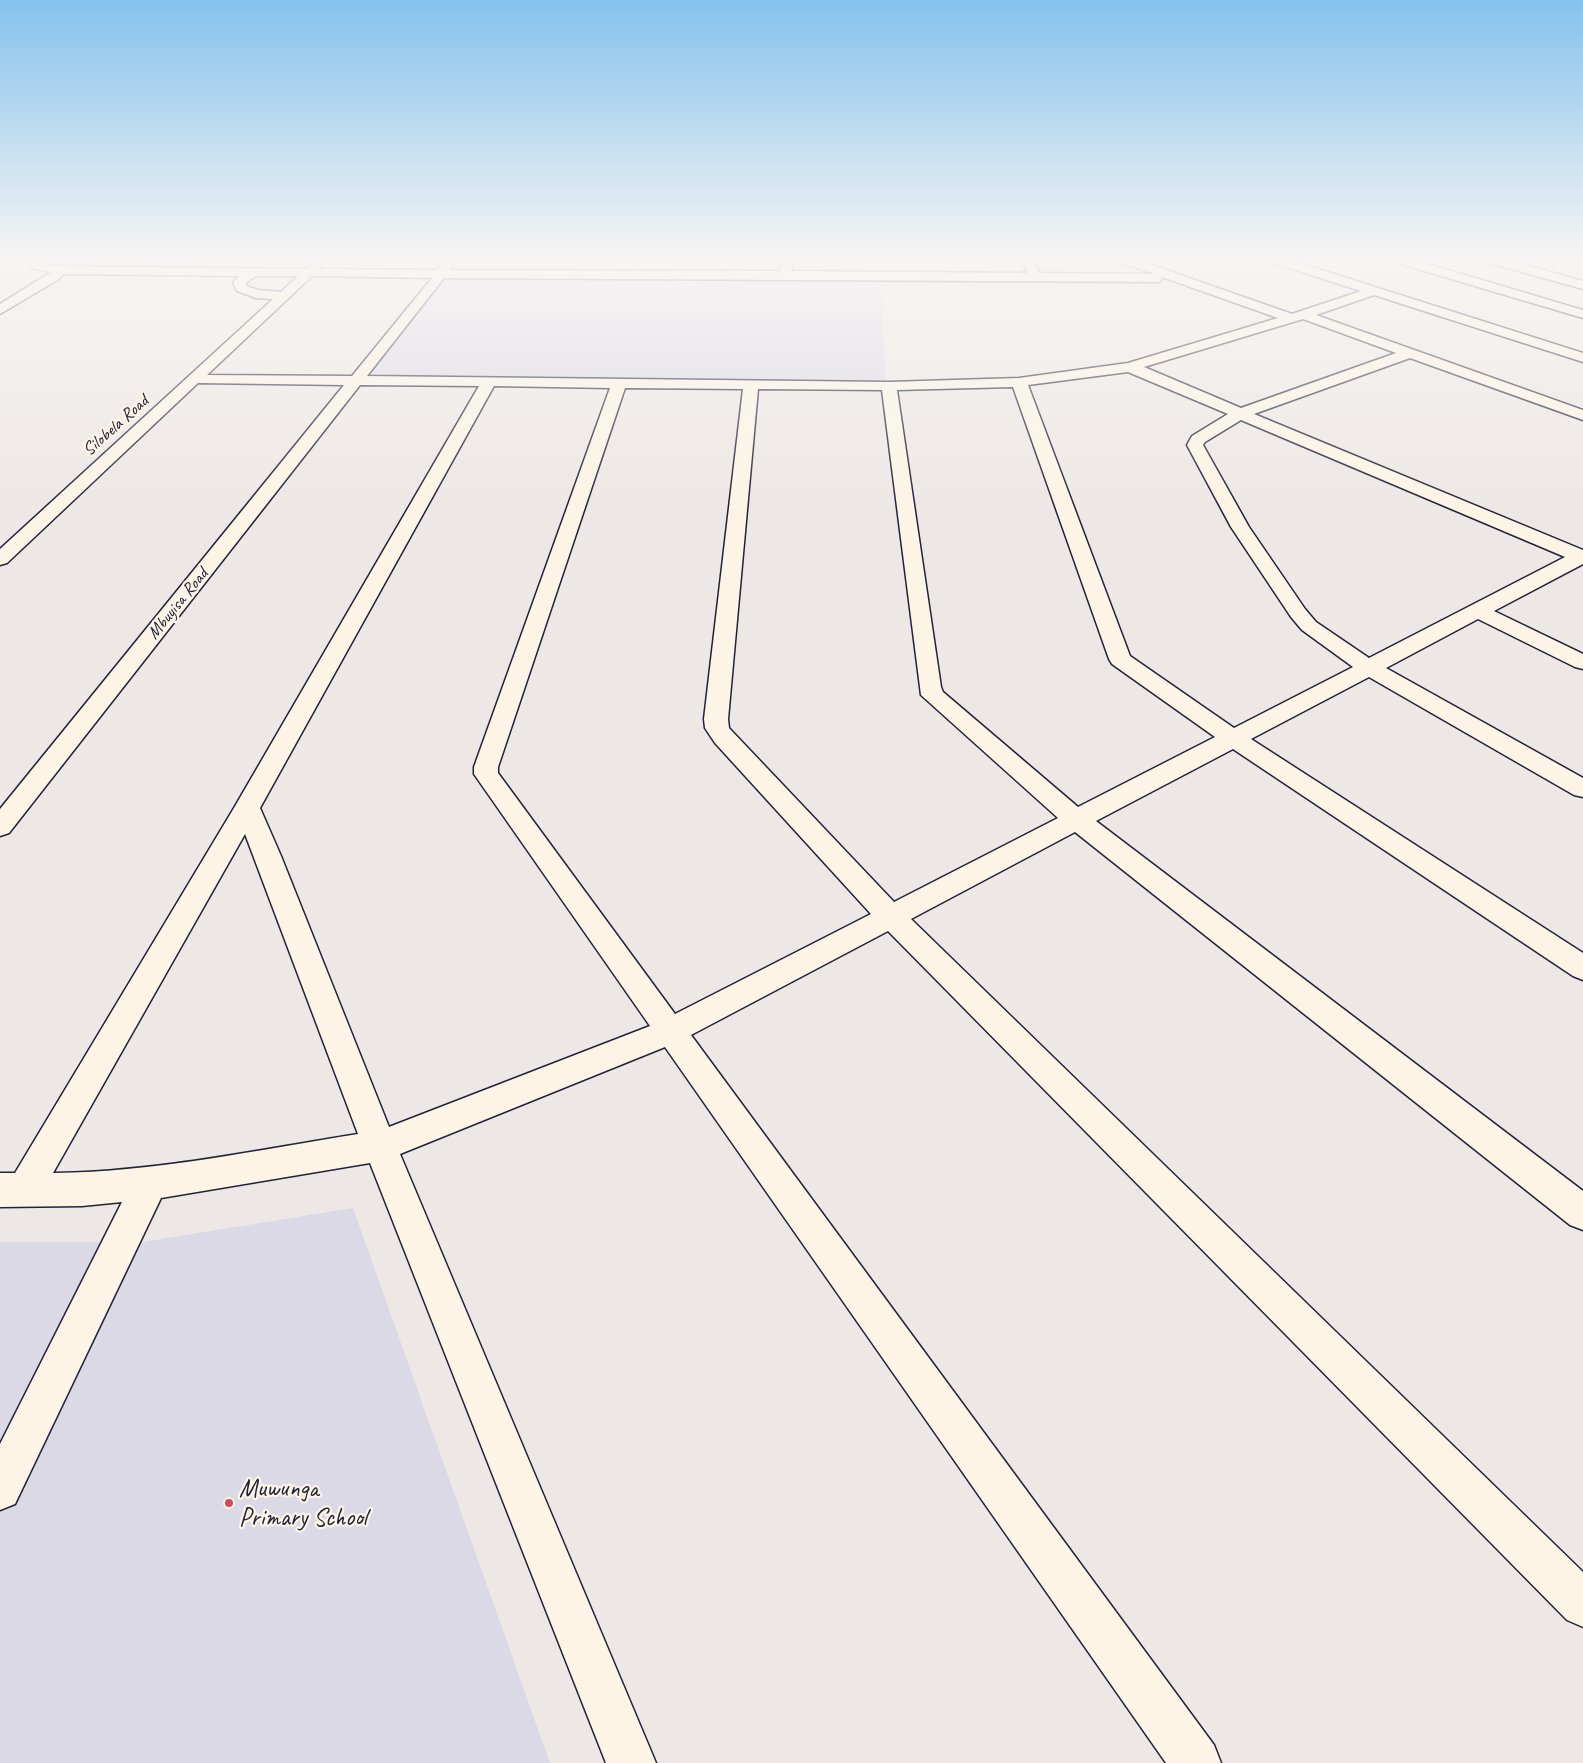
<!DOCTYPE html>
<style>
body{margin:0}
canvas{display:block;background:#ede8e5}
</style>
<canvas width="1583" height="1763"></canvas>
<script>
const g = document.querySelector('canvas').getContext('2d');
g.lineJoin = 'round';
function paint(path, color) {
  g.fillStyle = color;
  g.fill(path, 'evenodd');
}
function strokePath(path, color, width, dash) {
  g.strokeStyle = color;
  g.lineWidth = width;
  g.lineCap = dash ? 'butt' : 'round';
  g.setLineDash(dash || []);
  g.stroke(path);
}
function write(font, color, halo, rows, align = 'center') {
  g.font = font + ' Caveat,sans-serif';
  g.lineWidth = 4.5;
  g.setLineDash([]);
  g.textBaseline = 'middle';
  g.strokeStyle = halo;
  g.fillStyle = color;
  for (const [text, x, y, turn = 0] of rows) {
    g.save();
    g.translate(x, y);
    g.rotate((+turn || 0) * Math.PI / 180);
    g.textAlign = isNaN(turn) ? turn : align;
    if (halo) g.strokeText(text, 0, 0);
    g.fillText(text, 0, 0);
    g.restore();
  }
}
const built = new Path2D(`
 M 446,277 L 880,280 L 886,384 L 368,377 Z
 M 353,1208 L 550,1763 L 0,1763 L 0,1242 L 142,1242 Z`);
const minor = new Path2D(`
 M 0,259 L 9,259 L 0,264 Z
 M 35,259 L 49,259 L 44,264 L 59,266 L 306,269 L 316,262 L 322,266 L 320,269 L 437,270 L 444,262 L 448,261 L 454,265 L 450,270 L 780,271 L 781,259 L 793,259 L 792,271 L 1027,273 L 1022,259 L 1034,259 L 1039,273 L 1155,274 L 1119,262 L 1117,259 L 1135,259 L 1292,314 L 1361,291 L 1270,262 L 1268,259 L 1287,259 L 1583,353 L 1583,362 L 1374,295 L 1316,315 L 1583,410 L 1583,420 L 1410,358 L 1254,414 L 1583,550 L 1583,564 L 1494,611 L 1583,654 L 1583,669 L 1575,667 L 1478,619 L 1386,668 L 1583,778 L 1583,797 L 1574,795 L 1369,677 L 1251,739 L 1583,953 L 1583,980 L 1573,976 L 1233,749 L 1096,821 L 1583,1191 L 1583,1230 L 1570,1225 L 1075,832 L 911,919 L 1583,1572 L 1583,1627 L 1567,1620 L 888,931 L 691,1035 L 1214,1745 L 1221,1763 L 1166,1763 L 665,1047 L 400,1154 L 656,1763 L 606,1763 L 370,1163 L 161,1198 L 15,1504 L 0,1510 L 0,1444 L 122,1202 L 82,1206 L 0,1207 L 0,1173 L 15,1173 L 234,808 L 479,386 L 360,385 L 9,833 L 0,836 L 0,809 L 344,385 L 198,383 L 7,563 L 0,565 L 0,549 L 273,299 L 256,298 L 237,291 L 233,282 L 240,276 L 63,274 L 59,279 L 0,314 L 0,304 L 51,272 L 34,269 L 31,263 ZM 256,276 L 298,276 L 281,292 L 258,290 L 246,286 L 246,283 ZM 312,276 L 432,278 L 352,376 L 207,375 ZM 1162,277 L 1278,318 L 1128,363 L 1019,378 L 889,382 L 367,376 L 444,278 L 1157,282 L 1161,281 ZM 1303,319 L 1396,353 L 1241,408 L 1144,367 ZM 1128,372 L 1228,414 L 1192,436 L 1187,445 L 1231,527 L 1291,617 L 1302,630 L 1353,667 L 1234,728 L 1130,656 L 1028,385 ZM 494,386 L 610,388 L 474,767 L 474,774 L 650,1026 L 389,1127 L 281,856 L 260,808 ZM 1013,387 L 1109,659 L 1112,664 L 1215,737 L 1078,807 L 943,692 L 941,687 L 897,390 ZM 625,388 L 743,389 L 704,719 L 705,728 L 715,743 L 871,914 L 675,1014 L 498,773 L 498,767 ZM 758,389 L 882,390 L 921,695 L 1058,818 L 894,902 L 729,728 L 728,719 ZM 1241,420 L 1565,557 L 1369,658 L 1316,622 L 1305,609 L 1249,527 L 1203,445 L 1205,442 ZM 245,834 L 358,1134 C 257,1150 155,1172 53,1173 Z
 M 1392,259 L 1411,259 L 1583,310 L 1583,318 L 1394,262 Z
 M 1484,259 L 1504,259 L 1583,281 L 1583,289 L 1486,262 Z`);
const markers = [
 [229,1503,5,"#d1495b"]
];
const farStreetnames = [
 ["Silobela Road",116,426,-42],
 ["Mbuyisa Road",178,604,-51]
];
const nearPoinames = [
 ["Muwunga",239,1489],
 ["Primary School",239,1518]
];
paint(built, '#dbd9e6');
strokePath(minor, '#22223b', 3);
paint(minor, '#fcf5e5');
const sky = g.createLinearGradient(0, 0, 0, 506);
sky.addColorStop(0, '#85c2ed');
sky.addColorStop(0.51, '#f7f5f3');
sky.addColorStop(1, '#f7f5f300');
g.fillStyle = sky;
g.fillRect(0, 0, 1583, 506);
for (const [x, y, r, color] of markers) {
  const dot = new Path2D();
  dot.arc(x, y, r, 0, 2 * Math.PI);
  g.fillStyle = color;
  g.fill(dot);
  strokePath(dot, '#fcf5e5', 2);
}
write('18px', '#22223b', '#fcf5e5', farStreetnames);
write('25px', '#22223b', '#fcf5e5', nearPoinames, 'left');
</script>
